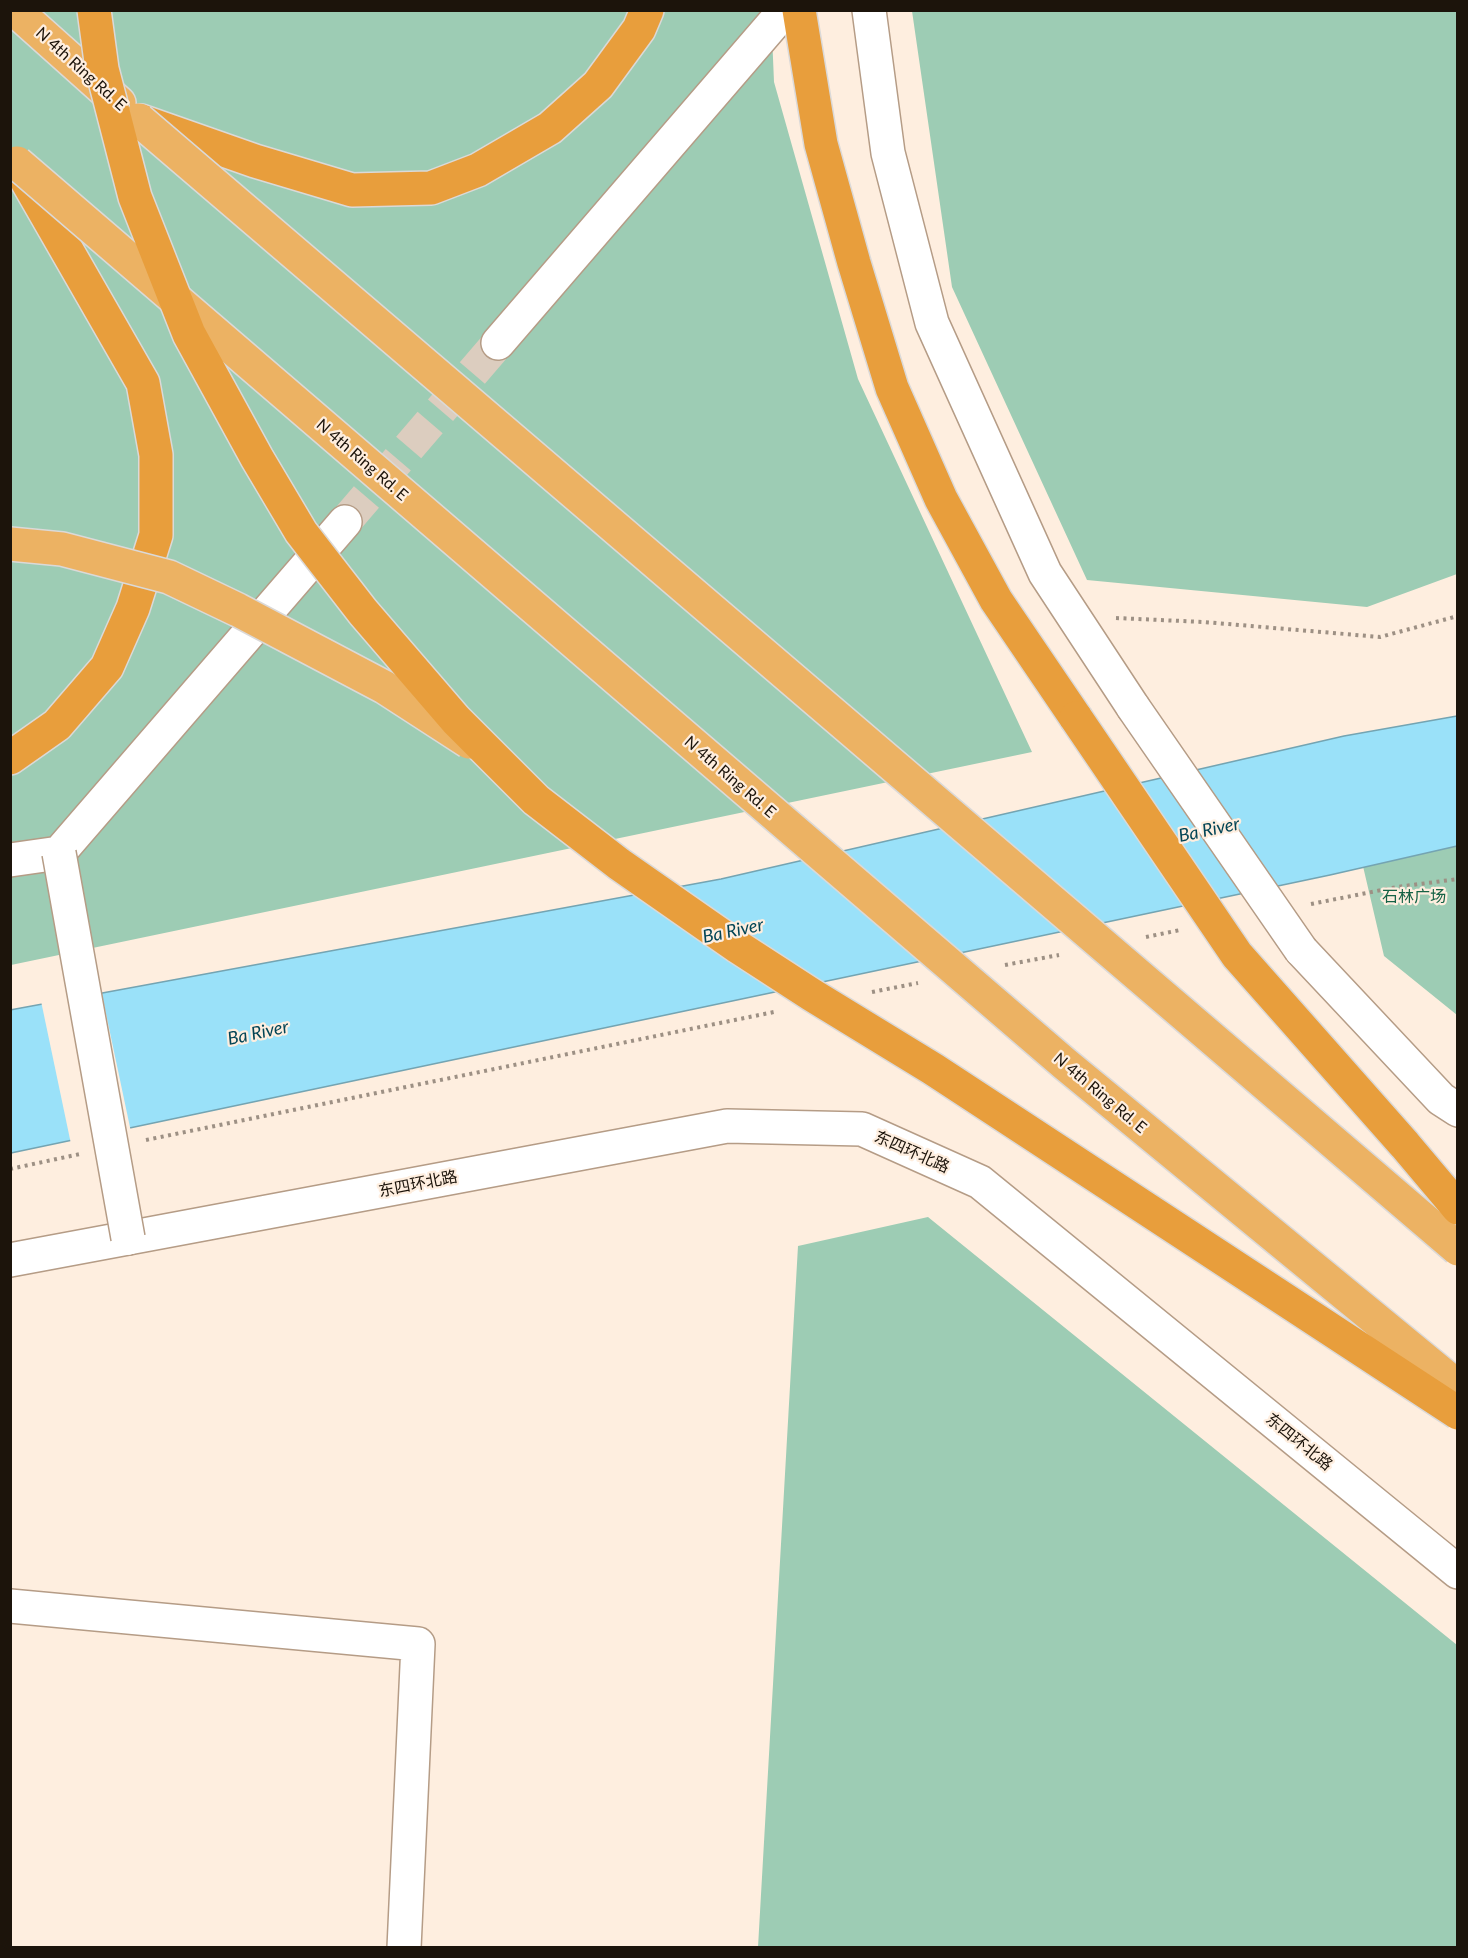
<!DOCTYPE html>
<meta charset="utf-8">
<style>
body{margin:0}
#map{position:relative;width:1468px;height:1958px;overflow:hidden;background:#feeedf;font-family:Lato,sans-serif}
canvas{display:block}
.frame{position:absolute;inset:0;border:12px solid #1c140b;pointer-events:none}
</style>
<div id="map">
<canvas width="1468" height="1958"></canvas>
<div class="frame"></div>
</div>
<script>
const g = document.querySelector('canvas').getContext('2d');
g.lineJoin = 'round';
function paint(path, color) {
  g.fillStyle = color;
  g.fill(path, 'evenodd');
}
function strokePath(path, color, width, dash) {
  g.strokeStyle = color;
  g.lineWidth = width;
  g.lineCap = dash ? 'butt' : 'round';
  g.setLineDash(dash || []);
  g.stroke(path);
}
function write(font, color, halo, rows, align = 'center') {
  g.font = font + ' Lato,"Noto Sans SC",sans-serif';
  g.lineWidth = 4.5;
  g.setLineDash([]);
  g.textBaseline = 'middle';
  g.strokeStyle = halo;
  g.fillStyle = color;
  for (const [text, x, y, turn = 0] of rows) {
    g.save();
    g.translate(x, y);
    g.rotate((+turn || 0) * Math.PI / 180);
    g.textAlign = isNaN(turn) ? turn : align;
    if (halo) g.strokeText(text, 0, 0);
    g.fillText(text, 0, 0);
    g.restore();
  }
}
const green = new Path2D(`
 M 11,11 L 771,11 L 774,82 L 858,379 L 1032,752 L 11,965 Z
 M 912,11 L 1457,11 L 1457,574 L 1367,607 L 1087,580 L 952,287 Z
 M 1457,844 L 1457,1015 L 1384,956 L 1362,862 Z
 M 928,1217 L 1457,1645 L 1457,1947 L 758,1947 L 798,1246 Z`);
const water = new Path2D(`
 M 1457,716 L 1457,846 L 1330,875 L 11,1153 L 10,1010 L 721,879 L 1344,736 Z`);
const pier = new Path2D(`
 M 101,990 L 131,1132 L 71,1144 L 41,1001 Z`);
const tertiaryTunnel = new Path2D(`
 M 345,522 L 498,343`);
const path = new Path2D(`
 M 1116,618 L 1204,622 L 1380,637 L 1458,616
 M 1311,904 L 1397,887 L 1458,879
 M 1146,937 L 1180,930
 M 1005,965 L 1059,955
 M 872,992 L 918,983
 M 146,1140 L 774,1012
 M 10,1169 L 80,1154`);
const minor = new Path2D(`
 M 10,1260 L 128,1238
 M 10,1606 L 418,1644 L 404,1948`);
const tertiary = new Path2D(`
 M 869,10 L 888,153 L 932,323 L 1045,573 L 1133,707
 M 498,343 L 785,10
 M 10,860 L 59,853 L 345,522
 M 1301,950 L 1441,1099 L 1458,1110
 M 128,1238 L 727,1126 L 862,1129 L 980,1182 L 1458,1572`);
const trunk = new Path2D(`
 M 15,10 L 119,103`);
const motorway = new Path2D(`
 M 799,10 L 821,144 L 854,263 L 892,388 L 941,499 L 996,600 L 1076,718
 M 141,121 L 255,161 L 352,190 L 431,188 L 478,170 L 550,128 L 598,85 L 639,29 L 647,10
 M 10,758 L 57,725 L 107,667 L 133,608 L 156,535 L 156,455 L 143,383 L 19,167`);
const tertiaryBridge = new Path2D(`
 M 1133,707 L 1301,950
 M 59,853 L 128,1238`);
const trunkBridge = new Path2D(`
 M 139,120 L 1458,1249
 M 17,163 L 1065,1064 L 1458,1387
 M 10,544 L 62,549 L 169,577 L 238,610 L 384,687 L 469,742`);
const motorwayBridge = new Path2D(`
 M 94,10 L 102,69 L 135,197 L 189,334 L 257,458 L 301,532 L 363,612 L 456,720 L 536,800 L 619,864 L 738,947 L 812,995 L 933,1069 L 1458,1413
 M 1076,718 L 1237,955 L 1405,1145 L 1458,1208`);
const streetNames = [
 ["N 4th Ring Rd. E",81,69,42],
 ["N 4th Ring Rd. E",362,460,41],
 ["N 4th Ring Rd. E",730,777,41],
 ["N 4th Ring Rd. E",1100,1093,40],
 ["东四环北路",912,1152,24],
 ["东四环北路",418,1184,-11],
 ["东四环北路",1299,1442,39]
];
const parkNames = [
 ["石林广场",1414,897]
];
const waterNames = [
 ["Ba River",1209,830,-12],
 ["Ba River",733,931,-12],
 ["Ba River",258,1033,-12]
];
paint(green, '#9dccb4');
paint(water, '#9ae1f9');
strokePath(water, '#74a4b2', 1.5);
paint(pier, '#feeedf');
strokePath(tertiaryTunnel, '#dccdbf', 33, [33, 16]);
strokePath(minor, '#b59c86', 36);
strokePath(tertiary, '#b59c86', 36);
strokePath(trunk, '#dbd9d8', 36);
strokePath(motorway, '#dbd9d8', 36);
strokePath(path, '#9d9084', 4, [3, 4.5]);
strokePath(minor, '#fff', 33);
strokePath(tertiary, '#fff', 33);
strokePath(trunk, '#ecb263', 33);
strokePath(motorway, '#e89e3c', 33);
strokePath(tertiaryBridge, '#b59c86', 36, []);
strokePath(trunkBridge, '#dbd9d8', 36, []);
strokePath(motorwayBridge, '#dbd9d8', 36, []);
strokePath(tertiaryBridge, '#fff', 33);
strokePath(trunkBridge, '#ecb263', 33);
strokePath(motorwayBridge, '#e89e3c', 33);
write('16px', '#1c140b', '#feeedf', streetNames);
write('16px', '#156245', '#feeedf', parkNames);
write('italic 18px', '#024455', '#feeedf', waterNames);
</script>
